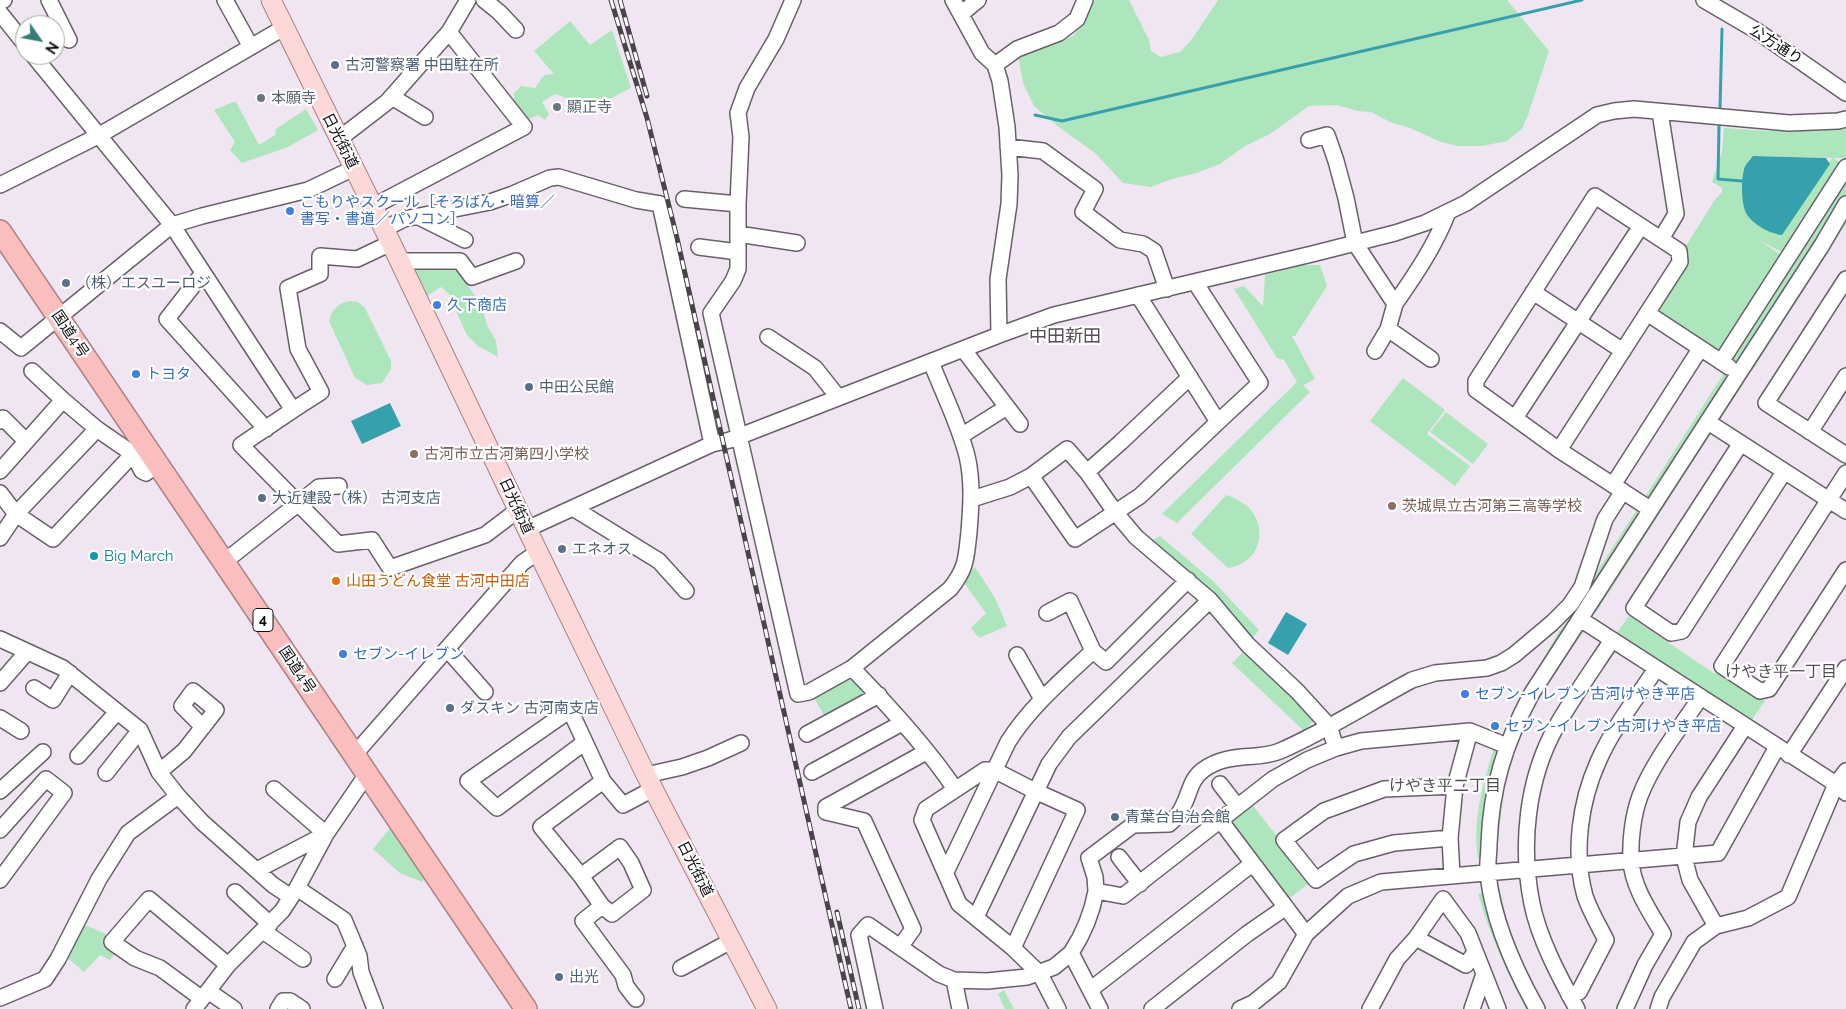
<!DOCTYPE html>
<meta charset="utf-8">
<style>
body{margin:0}
#map{position:relative;width:1846px;height:1009px;overflow:hidden;background:#f0e6f2;font-family:Raleway,sans-serif}
canvas{display:block}
.north{position:absolute;left:15px;top:15px;width:50px;height:50px;box-sizing:border-box;background:#fff;border:1px solid #a09fa0;border-radius:50%;rotate:123deg;font-size:14px;font-weight:700;line-height:20px;text-align:center;color:#110e12}
.north::after{content:'';display:block;margin:auto;width:18px;height:22px;background:#367d76;clip-path:polygon(50% 0,100% 100%,50% 72%,0 100%)}
</style>
<div id="map">
<canvas width="1846" height="1009"></canvas>
<div class="north">N</div>
</div>
<script>
const g = document.querySelector('canvas').getContext('2d');
g.lineJoin = 'round';
function paint(path, color) {
  g.fillStyle = color;
  g.fill(path, 'evenodd');
}
function strokePath(path, color, width, dash) {
  g.strokeStyle = color;
  g.lineWidth = width;
  g.lineCap = dash ? 'butt' : 'round';
  g.setLineDash(dash || []);
  g.stroke(path);
}
function write(font, color, halo, rows, align = 'center') {
  g.font = font + ' Raleway,"Noto Sans JP",sans-serif';
  g.lineWidth = 4.5;
  g.setLineDash([]);
  g.textBaseline = 'middle';
  g.strokeStyle = halo;
  g.fillStyle = color;
  for (const [text, x, y, turn = 0] of rows) {
    g.save();
    g.translate(x, y);
    g.rotate((+turn || 0) * Math.PI / 180);
    g.textAlign = isNaN(turn) ? turn : align;
    if (halo) g.strokeText(text, 0, 0);
    g.fillText(text, 0, 0);
    g.restore();
  }
}
const green = new Path2D(`
 M 1095,0 L 1129,0 L 1149,40 L 1151,51 L 1161,57 L 1180,52 L 1192,39 L 1218,0 L 1507,0 L 1549,51 L 1528,115 L 1522,129 L 1507,141 L 1482,146 L 1457,146 L 1441,142 L 1410,128 L 1390,122 L 1371,112 L 1358,111 L 1337,105 L 1309,106 L 1270,134 L 1245,146 L 1220,164 L 1197,173 L 1172,179 L 1151,187 L 1123,183 L 1095,153 L 1060,128 L 1034,106 L 1023,83 L 1018,56 L 1073,36 L 1085,21 Z
 M 570,21 L 590,45 L 612,30 L 631,88 L 587,111 L 584,108 L 582,114 L 572,100 L 555,94 L 542,102 L 549,114 L 545,120 L 538,115 L 529,119 L 523,119 L 514,106 L 514,93 L 521,86 L 535,88 L 544,75 L 554,74 L 534,51 Z
 M 233,102 L 236,102 L 259,145 L 275,135 L 276,129 L 306,109 L 318,130 L 288,147 L 242,163 L 230,150 L 235,142 L 214,110 Z
 M 1724,128 L 1768,131 L 1846,128 L 1846,158 L 1833,158 L 1843,164 L 1784,253 L 1760,241 L 1783,256 L 1724,347 L 1713,351 L 1652,312 L 1687,260 L 1686,246 L 1714,201 L 1722,192 L 1722,188 L 1712,182 L 1722,151 ZM 1753,156 L 1832,158 L 1782,234 L 1774,234 L 1760,226 Z
 M 1846,180 L 1846,224 L 1752,371 L 1732,359 Z
 M 1301,265 L 1320,265 L 1327,286 L 1295,336 L 1292,336 L 1315,379 L 1303,385 L 1310,392 L 1177,523 L 1162,514 L 1297,382 L 1284,360 L 1277,358 L 1234,289 L 1244,286 L 1263,306 L 1265,275 Z
 M 409,266 L 458,270 L 482,307 L 487,325 L 496,341 L 498,357 L 478,346 L 467,335 L 455,309 L 452,297 L 441,287 L 424,298 Z
 M 350,301 L 358,302 L 365,308 L 391,361 L 391,369 L 382,383 L 367,385 L 355,378 L 329,321 C 332,309 338,303 350,301 Z
 M 1724,373 L 1743,384 L 1597,611 L 1579,600 Z
 M 1403,378 L 1445,410 L 1427,434 L 1470,466 L 1455,486 L 1370,421 Z
 M 1446,412 L 1488,444 L 1473,464 L 1430,432 Z
 M 1226,495 C 1233,497 1241,501 1247,506 C 1270,527 1260,564 1228,568 L 1191,534 Z
 M 1160,536 L 1213,581 L 1259,630 L 1250,641 L 1149,542 Z
 M 975,567 L 995,598 L 1007,626 L 979,638 L 971,628 L 986,613 L 962,580 Z
 M 1629,616 L 1715,674 L 1718,669 L 1765,701 L 1749,724 L 1616,634 Z
 M 1569,619 L 1585,630 C 1551,678 1519,724 1506,782 C 1500,810 1499,838 1496,866 L 1478,858 C 1472,821 1483,783 1494,748 L 1513,741 L 1546,677 L 1542,661 L 1558,633 Z
 M 1246,649 L 1317,717 L 1304,731 L 1232,663 Z
 M 852,670 L 874,694 L 826,719 L 812,694 Z
 M 1251,803 L 1312,881 L 1290,898 L 1229,821 Z
 M 392,826 L 426,875 L 422,882 L 400,873 L 373,849 Z
 M 1499,888 L 1509,929 L 1533,987 L 1544,1009 L 1526,1009 C 1506,970 1490,936 1478,894 Z
 M 83,924 L 106,934 L 106,946 L 117,951 L 110,960 L 100,955 L 84,972 L 64,955 Z
 M 1004,990 L 1014,1009 L 1005,1009 L 998,994 Z`);
const water = new Path2D(`
 M 1753,156 L 1826,158 L 1830,164 L 1782,235 C 1770,234 1752,224 1746,213 C 1741,202 1741,181 1744,169 C 1745,165 1750,160 1753,156 Z
 M 390,403 L 401,426 L 362,444 L 351,421 Z
 M 1286,612 L 1307,624 L 1288,655 L 1268,643 Z`);
const stream = new Path2D(`
 M 1720,108 L 1722,29
 M 1035,115 L 1062,121 L 1582,0
 M 1719,126 L 1718,179 L 1742,181`);
const minor = new Path2D(`
 M 49,0 L 69,40
 M 225,0 L 251,47
 M 484,0 L 499,12 L 516,30
 M 793,0 L 776,39 L 747,88 L 738,113 L 741,137 L 738,204 L 738,269 L 733,281 L 711,313 L 798,694 L 809,692 L 852,668 L 950,589 C 967,568 966,558 969,532 C 971,507 973,481 967,456 C 959,424 943,393 931,362
 M 953,0 L 982,53 L 995,65 L 1000,81 L 1007,127 L 1010,175 L 1009,204 L 998,279 L 999,335
 M 1704,0 L 1757,31 L 1846,93
 M 0,2 L 4,0
 M 0,13 L 25,44
 M 961,14 L 978,0
 M 33,55 L 172,225 L 293,410 L 241,445 L 338,544 L 372,540 L 390,568 L 485,535 L 518,510
 M 995,65 L 1017,49 L 1059,33 L 1077,19 L 1085,0
 M 392,97 L 425,117
 M 1660,112 L 1676,214 L 1661,239
 M 339,139 L 387,102 L 449,32 L 468,0
 M 1309,140 L 1327,135 L 1336,161 L 1346,198 L 1355,243 L 1395,304 L 1388,329 L 1375,351
 M 1008,147 L 1043,151 L 1095,189 L 1083,212 L 1120,240 L 1143,244 L 1154,251 L 1167,289
 M 0,185 L 98,136 L 285,27
 M 684,199 L 738,204
 M 372,207 L 524,127 L 449,32
 M 417,216 L 465,240
 M 384,229 L 404,219 L 490,202 L 513,194 L 550,178 L 559,177 L 636,200 L 660,204 L 712,444
 M 738,234 L 797,243
 M 699,247 L 738,252
 M 400,261 L 460,261 L 472,277 L 516,261
 M 203,273 L 167,319 L 266,429
 M 1846,279 L 1766,403 L 1846,455
 M 1195,282 L 1260,383 L 1218,422
 M 1533,292 L 1623,351
 M 1395,304 C 1415,275 1435,246 1448,212
 M 1647,313 L 1729,367
 M 1388,329 L 1431,359
 M 0,331 L 21,348 L 172,225 L 202,216 L 308,190 L 354,168
 M 768,337 L 815,368 L 838,397
 M 963,349 L 1020,424
 M 1721,362 L 1846,167
 M 32,371 L 63,400
 M 293,410 L 321,392 L 298,349 L 288,288 L 320,274 L 320,256 L 357,259 L 391,243
 M 1515,418 L 1641,226
 M 0,421 L 3,418 L 26,441
 M 1708,422 L 1846,511
 M 1810,432 L 1846,376
 M 961,436 L 1007,407
 M 1741,443 L 1634,608 L 1671,633 L 1682,631 L 1784,472
 M 1559,450 L 1680,262 L 1679,251 L 1595,196 L 1476,381 L 1476,390 L 1559,450 L 1650,509
 M 0,471 L 63,400 L 97,429
 M 1087,472 L 1121,442 L 1190,377
 M 1846,473 L 1722,666 L 1760,691 L 1769,689 L 1846,570
 M 1031,476 L 1075,539 L 1140,496 L 1218,422 L 1138,295
 M 1613,485 L 1700,349
 M 0,493 L 16,514 L 53,539 L 133,454
 M 972,499 L 1010,487 L 1031,476 L 1067,449 L 1087,472 L 1115,512 L 1136,537 L 1210,600 L 1069,737 L 1049,764 L 976,917
 M 573,508 L 659,561 L 686,591
 M 527,529 L 712,444 L 730,440 L 999,335 L 1054,315 L 1312,254 L 1395,233 L 1425,223 L 1466,203 L 1597,115 L 1614,111 L 1634,109 L 1789,123 L 1838,121 L 1846,119
 M 0,538 L 16,514 L 97,429 L 133,454 L 142,471 L 146,473 L 157,463
 M 224,562 L 319,487 L 339,486
 M 1210,600 L 1248,645 L 1297,691 L 1329,726 L 1336,748
 M 1047,613 L 1070,601 L 1093,651
 M 1580,619 L 1836,784 L 1846,793
 M 0,639 L 63,668 L 140,730 L 159,772 L 178,796 L 202,822 L 273,885 L 291,897
 M 447,649 L 485,692
 M 1017,655 L 1042,699
 M 852,668 C 887,704 927,747 955,789
 M 0,683 L 27,652
 M 34,688 L 53,700 L 70,673
 M 0,718 L 21,731
 M 807,734 L 879,695
 M 585,742 L 497,808 L 468,781 L 570,710 L 603,781
 M 354,755 L 522,563 L 538,552
 M 1789,755 L 1846,668
 M 78,756 L 117,712
 M 159,772 L 184,751 L 216,710 L 193,691 L 182,706 L 203,727
 M 812,772 L 902,723
 M 106,773 L 140,730
 M 646,775 L 682,767 L 708,758 L 741,743
 M 1220,784 L 1237,806
 M 0,791 L 43,752
 M 1220,820 L 1306,934
 M 0,830 L 46,779 L 64,793 L 0,880
 M 1450,838 L 1394,843 L 1354,854 L 1316,880 L 1284,840 L 1324,811 L 1384,789 L 1455,786
 M 1119,857 L 1140,884
 M 257,870 L 326,834 L 274,789
 M 946,872 L 1008,742 C 1030,707 1063,679 1093,651 L 1106,662 L 1188,580
 M 581,876 L 620,847 L 631,863 L 643,890 L 612,914 L 602,906
 M 1452,876 L 1450,838 L 1455,786 L 1470,731
 M 297,888 L 344,920 L 359,956 L 361,972 L 375,1009
 M 1096,891 L 1095,877 L 1089,858 L 1133,825 L 1169,824 C 1175,819 1180,813 1183,806 C 1190,793 1190,780 1203,770 C 1229,751 1256,761 1280,751 C 1324,732 1369,703 1412,680 L 1435,673 L 1487,668 L 1501,663 L 1514,655 L 1552,623 L 1570,605 L 1582,587 L 1605,519 L 1623,491
 M 235,892 L 270,924
 M 1716,926 L 1748,918 L 1788,897 L 1836,784 L 1846,771
 M 263,931 L 303,959
 M 1416,938 L 1466,965 L 1475,952
 M 900,947 L 913,929 L 864,821 L 826,812 L 826,807 L 926,752
 M 1013,948 L 1077,810 L 1035,791 L 994,770 L 985,770 L 926,809 L 922,820 L 959,904 L 1013,948 L 1040,974 L 1058,1009
 M 681,968 L 731,941
 M 335,979 L 355,946
 M 954,980 L 960,1009
 M 1090,990 L 1252,864
 M 208,991 L 234,1009
 M 1569,995 L 1579,992 L 1606,940 C 1599,926 1590,911 1585,896 C 1573,853 1580,802 1598,762 C 1612,729 1636,699 1656,669
 M 0,998 L 45,979 L 58,959 L 99,879 L 128,833 L 178,796
 M 201,998 L 160,968 L 135,958 L 112,942 L 149,899 L 228,965
 M 636,999 L 626,986 L 623,975 L 583,921 L 602,906 L 581,876 L 541,827 L 603,781 L 623,805 L 653,789
 M 194,1009 L 228,965 L 282,911 L 297,888 L 326,834 L 367,774
 M 278,1009 L 283,1001 L 290,1001 L 302,1009
 M 875,1009 L 859,935 L 868,925 L 939,974 L 954,980 L 987,981 L 1027,977 L 1054,967 L 1071,953
 M 1100,1009 L 1071,953 C 1084,933 1092,913 1096,891 L 1123,896 L 1273,779 L 1307,760 L 1336,748 L 1361,741 L 1470,731 L 1507,746
 M 1152,1009 L 1247,934 L 1286,907
 M 1240,1009 L 1253,1003 L 1279,982 L 1306,934 L 1329,913 L 1348,896 L 1381,882 L 1718,853 L 1777,747
 M 1370,1009 L 1397,959 L 1416,938 L 1443,899 L 1468,933 L 1498,1009
 M 1472,1009 L 1484,974
 M 1537,1009 C 1514,968 1493,922 1488,874 C 1487,864 1489,854 1489,844 C 1491,787 1505,743 1532,693 L 1822,245 L 1846,204
 M 1577,1009 C 1560,978 1539,939 1532,904 C 1520,845 1527,779 1556,727 C 1573,697 1593,669 1612,640
 M 1625,1009 L 1645,965 L 1663,934 C 1650,912 1632,886 1631,860 C 1630,840 1633,815 1640,796 C 1653,762 1680,728 1700,698
 M 1658,1009 L 1662,997 L 1694,942 L 1716,926 L 1690,880 L 1684,857 L 1688,822 L 1699,797 L 1745,726`);
const major = new Path2D(`
 M 271,0 L 391,243 L 527,529 L 646,775 L 767,1009`);
const highway = new Path2D(`
 M 0,231 L 526,1009`);
const rail = new Path2D(`
 M 611,0 L 647,118 L 677,238 L 851,1009
 M 620,0 L 647,96
 M 837,912 L 859,1009`);
const markers = [
 [335,65,5,"#5c6f8a"],
 [261,98,5,"#6b7280"],
 [557,107,5,"#6b7280"],
 [290,211,5,"#3f7fe0"],
 [66,283,5,"#5c6f8a"],
 [437,305,5,"#3f7fe0"],
 [136,374,5,"#3f7fe0"],
 [529,387,5,"#5c6f8a"],
 [414,454,5,"#8d6e63"],
 [262,498,5,"#5c6f8a"],
 [1392,506,5,"#8d6e63"],
 [562,549,5,"#5c6f8a"],
 [94,556,5,"#0f9aa8"],
 [336,581,5,"#e8710a"],
 [343,654,5,"#3f7fe0"],
 [1465,694,5,"#3f7fe0"],
 [450,708,5,"#5c6f8a"],
 [1495,726,5,"#3f7fe0"],
 [1115,817,5,"#5c6f8a"],
 [559,977,5,"#5c6f8a"]
];
const shields = [
 [263,620,20]
];
const shieldNames = [
 ["4",263,620]
];
const streetNames = [
 ["公方通り",1776,45,33],
 ["日光街道",340,141,63],
 ["国道4号",70,334,56],
 ["日光街道",516,506,65],
 ["国道4号",297,670,56],
 ["日光街道",695,869,63]
];
const serviceNames = [
 ["古河警察署 中田駐在所",345,65],
 ["（株）エスユーロジ",76,283],
 ["中田公民館",539,387],
 ["大近建設（株） 古河支店",272,498],
 ["エネオス",572,549],
 ["ダスキン 古河南支店",460,708],
 ["青葉台自治会館",1125,817],
 ["出光",569,977]
];
const worshipNames = [
 ["本願寺",271,98],
 ["顯正寺",567,107]
];
const shopNames = [
 ["こもりやスクール［そろばん・暗算／",300,202],
 ["書写・書道／パソコン］",300,219],
 ["久下商店",447,305],
 ["トヨタ",146,374],
 ["セブン-イレブン",353,654],
 ["セブン-イレブン 古河けやき平店",1475,694],
 ["セブン-イレブン古河けやき平店",1505,726]
];
const educationNames = [
 ["古河市立古河第四小学校",424,454],
 ["茨城県立古河第三高等学校",1402,506]
];
const cultureNames = [
 ["Big March",104,556]
];
const foodNames = [
 ["山田うどん食堂 古河中田店",346,581]
];
const neighbourhoodNames = [
 ["けやき平一丁目",1781,672],
 ["けやき平二丁目",1445,786]
];
const quarterNames = [
 ["中田新田",1065,337]
];
paint(green, '#ade6bc');
paint(water, '#36a1ad');
strokePath(stream, '#36a1ad', 3);
strokePath(minor, '#686069', 18);
strokePath(major, '#a88082', 21);
strokePath(highway, '#a88082', 24);
strokePath(minor, '#fff', 15);
strokePath(major, '#fcd8d9', 19);
strokePath(highway, '#fabebf', 21);
strokePath(rail, '#49444a', 5);
strokePath(rail, '#fff', 3, [9]);
for (const [x, y, r, color] of markers) {
  const dot = new Path2D();
  dot.arc(x, y, r, 0, 2 * Math.PI);
  g.fillStyle = color;
  g.fill(dot);
  strokePath(dot, '#fff', 2);
}
for (const [x, y, w] of shields) {
  const box = new Path2D();
  box.roundRect(x - w / 2, y - 11.5, w, 23, 4);
  g.fillStyle = '#fff';
  g.fill(box);
  strokePath(box, '#110e12', 1);
}
write('bold 14px', '#110e12', null, shieldNames);
write('15px', '#110e12', '#fff', streetNames);
write('15px', '#4e5e75', '#fff', serviceNames, 'left');
write('15px', '#5b616d', '#fff', worshipNames, 'left');
write('15px', '#366cbe', '#fff', shopNames, 'left');
write('15px', '#785e54', '#fff', educationNames, 'left');
write('15px', '#0d838f', '#fff', cultureNames, 'left');
write('15px', '#c56008', '#fff', foodNames, 'left');
write('16px', '#564e57', '#fff', neighbourhoodNames);
write('18px', '#564e57', '#fff', quarterNames);
</script>
